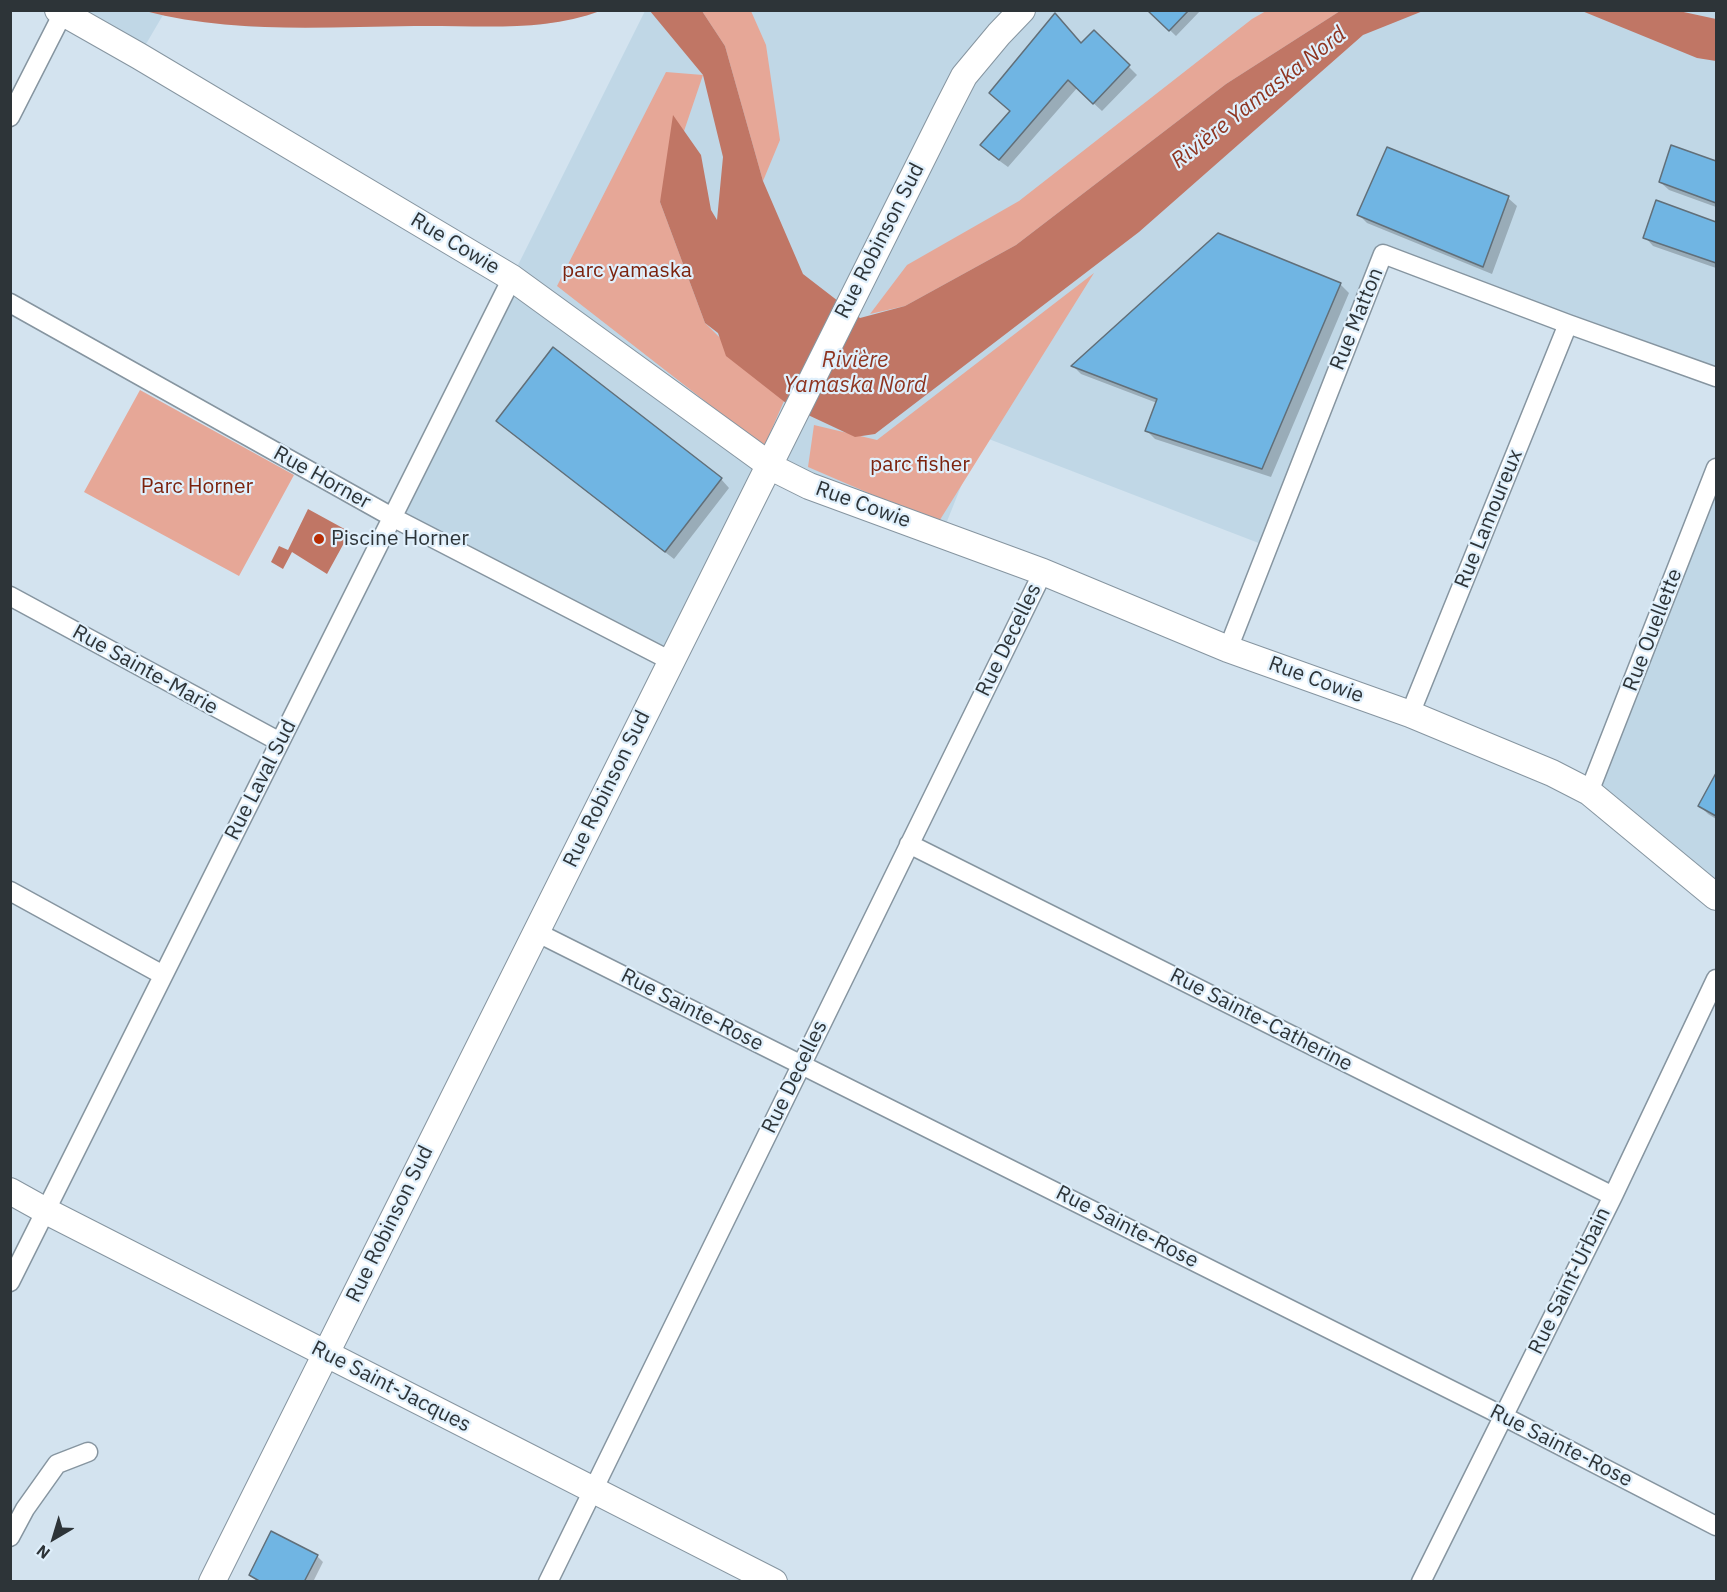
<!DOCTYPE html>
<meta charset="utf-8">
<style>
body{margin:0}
#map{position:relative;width:1727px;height:1592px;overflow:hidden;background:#d3e3ef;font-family:"IBM Plex Sans",sans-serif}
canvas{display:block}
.frame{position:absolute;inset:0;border:12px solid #2d3438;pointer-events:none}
.north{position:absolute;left:24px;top:1508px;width:60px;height:60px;-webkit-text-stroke:4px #e0f0fc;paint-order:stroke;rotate:218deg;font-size:16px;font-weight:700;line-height:24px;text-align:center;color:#2d3438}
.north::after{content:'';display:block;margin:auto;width:21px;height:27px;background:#2d3438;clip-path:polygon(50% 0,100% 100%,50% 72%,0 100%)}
</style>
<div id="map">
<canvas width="1727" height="1592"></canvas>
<div class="frame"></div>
<div class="north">N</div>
</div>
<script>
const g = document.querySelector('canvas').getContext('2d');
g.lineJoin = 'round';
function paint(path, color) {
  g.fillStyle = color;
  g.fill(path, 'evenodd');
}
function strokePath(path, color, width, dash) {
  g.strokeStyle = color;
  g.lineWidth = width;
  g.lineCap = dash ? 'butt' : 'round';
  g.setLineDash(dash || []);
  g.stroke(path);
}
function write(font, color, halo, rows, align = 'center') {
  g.font = font + ' "IBM Plex Sans",sans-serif';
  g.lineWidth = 4.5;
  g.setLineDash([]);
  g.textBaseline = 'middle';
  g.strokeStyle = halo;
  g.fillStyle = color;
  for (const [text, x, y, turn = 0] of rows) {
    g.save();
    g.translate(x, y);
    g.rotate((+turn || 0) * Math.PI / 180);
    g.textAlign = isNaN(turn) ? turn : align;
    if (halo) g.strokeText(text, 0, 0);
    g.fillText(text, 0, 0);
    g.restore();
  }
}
const built = new Path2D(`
 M 58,11 L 600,11 L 589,15 L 540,25 L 251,27 L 163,15 L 139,56 Z
 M 645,11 L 1716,11 L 1716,377 L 1383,254 L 1269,547 L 981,436 L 942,534 L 768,465 L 671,661 L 392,517 Z
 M 1716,468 L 1716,897 L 1589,792 Z`);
const green = new Path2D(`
 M 702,11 L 751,11 L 766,45 L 780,140 L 763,181 L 725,46 Z
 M 1266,11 L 1340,11 L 1226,84 L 1016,245 L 905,306 L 870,314 L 907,265 L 1019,201 L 1252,19 Z
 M 666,72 L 703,75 L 660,202 L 705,323 L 784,401 L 764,447 L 557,286 Z
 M 1094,273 L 938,523 L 808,467 L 814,425 L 877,440 Z
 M 140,390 L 294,475 L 239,576 L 84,492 Z`);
const water = new Path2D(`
 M 145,11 L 600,11 C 542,33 475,25 414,26 C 324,27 233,34 145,11 Z
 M 650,11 L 702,11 L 725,46 L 763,181 L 803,274 L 860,318 L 905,306 L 1016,245 L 1226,84 L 1340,11 L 1423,11 L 1363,35 L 1139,232 L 875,434 L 855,437 L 791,407 L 726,356 L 718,333 L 705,323 L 660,202 L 673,115 L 701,155 L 711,210 L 717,220 L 723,157 L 703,75 Z
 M 1582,11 L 1679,11 L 1716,19 L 1716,61 L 1697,58 Z
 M 308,509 L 350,532 L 327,574 L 292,552 L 283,569 L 271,562 L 279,546 L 288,550 Z`);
const shadow = new Path2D(`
 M 1149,10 L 1201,10 L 1176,36 Z
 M 1094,32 L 1137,75 L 1102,111 L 1077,88 L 1008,167 L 990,154 L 982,145 Z
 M 1672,147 L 1716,163 L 1716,207 L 1669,190 L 1660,182 Z
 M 1508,198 L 1517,206 L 1492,274 L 1367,223 L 1359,215 Z
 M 1657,202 L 1716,223 L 1716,268 L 1653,246 L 1645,237 Z
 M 1340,284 L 1349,293 L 1271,477 L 1155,439 L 1147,431 L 1157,403 L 1081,374 L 1073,366 Z
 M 506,429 L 721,479 L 729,488 L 674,559 Z
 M 1716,776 L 1716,819 L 1708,814 L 1700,806 Z
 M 317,1556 L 323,1562 L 313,1582 L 259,1582 L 251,1574 Z`);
const building = new Path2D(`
 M 1147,10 L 1189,10 L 1169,31 Z
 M 1055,13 L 1081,43 L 1094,30 L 1130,65 L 1093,104 L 1068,80 L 999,160 L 980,145 L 1010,111 L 989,93 Z
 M 1671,145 L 1716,161 L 1716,203 L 1659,182 Z
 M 1387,147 L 1509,196 L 1483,267 L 1357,215 Z
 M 1656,200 L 1716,222 L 1716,263 L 1643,238 Z
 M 1218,233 L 1341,283 L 1262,469 L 1145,431 L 1157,399 L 1071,366 Z
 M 553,347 L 722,478 L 665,552 L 496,421 Z
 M 1716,773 L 1716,816 L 1698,806 Z
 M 271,1531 L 318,1555 L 304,1582 L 261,1582 L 249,1575 Z`);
const street = new Path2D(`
 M 10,117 L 63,13
 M 10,303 L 392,517 L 671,661
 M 10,596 L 280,742
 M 1228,649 L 1383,254 L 1568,324 L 1716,377
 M 1410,714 L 1568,324
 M 1589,792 L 1716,468
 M 909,844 L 1613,1196
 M 10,891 L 163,975
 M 536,932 L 1503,1416 L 1716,1526
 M 10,1282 L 512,278
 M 10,1537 L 25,1509 L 57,1464 L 88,1452
 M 548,1582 L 1043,572
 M 1421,1582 L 1613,1196 L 1716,979`);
const secondary = new Path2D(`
 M 58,10 L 139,56 L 512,278 L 775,469 L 809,486 L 1043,572 L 1228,649 L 1410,714 L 1552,773 L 1589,792 L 1716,897
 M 10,1191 L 46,1211 L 774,1582
 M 212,1582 L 945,113 L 964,76 L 999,34 L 1022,10`);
const markers = [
 [319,539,6,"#b72d05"]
];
const streetNames = [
 ["Rue Robinson Sud",880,241,-63],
 ["Rue Cowie",455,244,31],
 ["Rue Matton",1357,319,-68],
 ["Rue Horner",322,478,29],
 ["Rue Cowie",863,505,20],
 ["Rue Lamoureux",1489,519,-68],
 ["Rue Ouellette",1653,630,-69],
 ["Rue Decelles",1009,640,-64],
 ["Rue Sainte-Marie",145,670,29],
 ["Rue Cowie",1316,680,20],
 ["Rue Laval Sud",261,780,-63],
 ["Rue Robinson Sud",607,789,-64],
 ["Rue Sainte-Rose",692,1010,27],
 ["Rue Sainte-Catherine",1261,1020,27],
 ["Rue Decelles",795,1077,-64],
 ["Rue Robinson Sud",390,1224,-64],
 ["Rue Sainte-Rose",1127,1227,27],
 ["Rue Saint-Urbain",1570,1281,-64],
 ["Rue Saint-Jacques",391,1387,27],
 ["Rue Sainte-Rose",1561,1446,27]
];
const parkNames = [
 ["parc yamaska",627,271],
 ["parc fisher",920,465],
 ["Parc Horner",197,487]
];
const poiNames = [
 ["Piscine Horner",331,539]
];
const waterNames = [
 ["Rivière Yamaska Nord",1259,98,-38],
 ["Rivière",855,361],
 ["Yamaska Nord",855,386]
];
paint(built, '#c0d7e6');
paint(green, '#e6a797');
paint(water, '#c07665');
paint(shadow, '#0003');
paint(building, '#70b5e3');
strokePath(building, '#616f79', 1.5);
strokePath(street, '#8695a0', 21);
strokePath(secondary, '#8695a0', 28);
strokePath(street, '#fff', 18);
strokePath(secondary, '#fff', 26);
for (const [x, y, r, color] of markers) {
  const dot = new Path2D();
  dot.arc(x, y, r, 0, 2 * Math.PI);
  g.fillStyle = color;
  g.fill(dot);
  strokePath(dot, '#e0f0fc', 2);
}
write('21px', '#2d3438', '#e0f0fc', streetNames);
write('21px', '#7b220d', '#e0f0fc', parkNames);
write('21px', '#2d3438', '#e0f0fc', poiNames, 'left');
write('italic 22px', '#8e3420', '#e0f0fc', waterNames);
</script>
